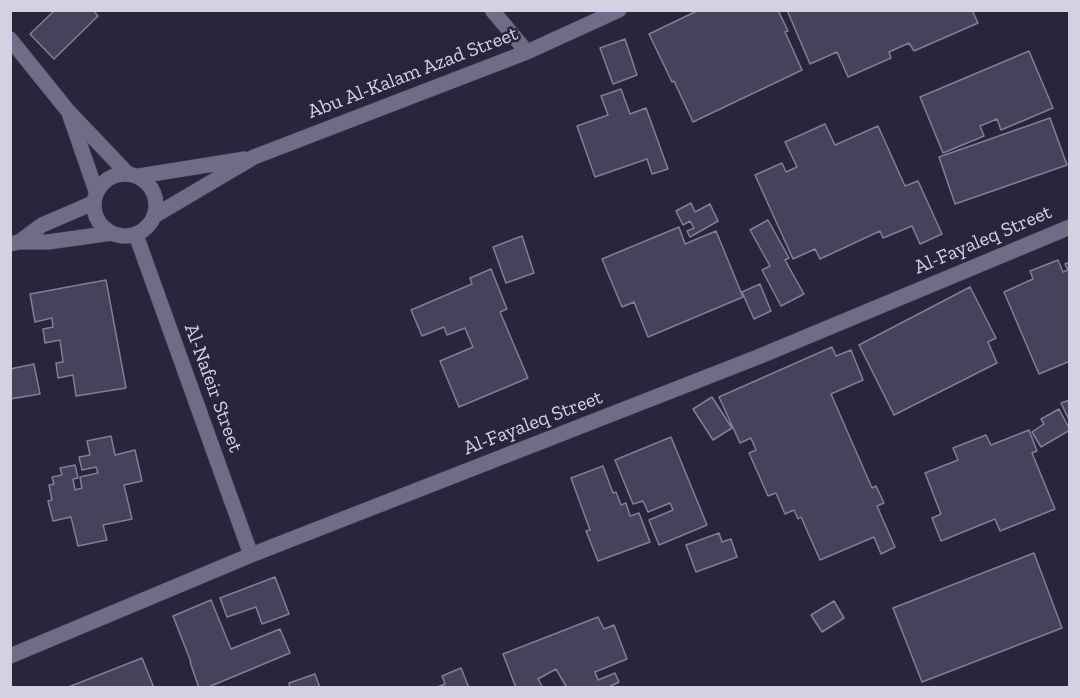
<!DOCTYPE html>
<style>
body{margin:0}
#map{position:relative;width:1080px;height:698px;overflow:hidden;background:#28263c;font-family:"Zilla Slab",serif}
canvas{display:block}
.frame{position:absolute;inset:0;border:12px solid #d3d2e2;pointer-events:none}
</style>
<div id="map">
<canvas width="1080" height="698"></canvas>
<div class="frame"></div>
</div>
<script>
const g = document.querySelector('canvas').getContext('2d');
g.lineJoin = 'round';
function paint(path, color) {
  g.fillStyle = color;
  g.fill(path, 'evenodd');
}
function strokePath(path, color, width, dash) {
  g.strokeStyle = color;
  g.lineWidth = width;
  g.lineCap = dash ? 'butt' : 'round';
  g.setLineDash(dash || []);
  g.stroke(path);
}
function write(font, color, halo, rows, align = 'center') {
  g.font = font + ' "Zilla Slab",serif';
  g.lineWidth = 5;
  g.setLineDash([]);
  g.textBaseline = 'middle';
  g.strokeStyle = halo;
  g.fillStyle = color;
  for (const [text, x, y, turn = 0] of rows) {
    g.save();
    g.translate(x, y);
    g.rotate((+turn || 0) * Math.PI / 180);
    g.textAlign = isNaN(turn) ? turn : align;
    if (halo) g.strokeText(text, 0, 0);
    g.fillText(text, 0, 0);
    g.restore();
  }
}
const building = new Path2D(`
 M 55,10 L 93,10 L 98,16 L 54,59 L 30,34 Z
 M 699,10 L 778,10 L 788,31 L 785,32 L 802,70 L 693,122 L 674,81 L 672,82 L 649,34 Z
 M 787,10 L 972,10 L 978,23 L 914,51 L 909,43 L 889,52 L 891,58 L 848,77 L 837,52 L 810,64 Z
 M 625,39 L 637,75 L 613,84 L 600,48 Z
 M 1029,51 L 1053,108 L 1001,130 L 997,119 L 980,126 L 984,136 L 943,153 L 920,97 Z
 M 621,89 L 630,114 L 646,108 L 668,169 L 652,174 L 647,159 L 595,177 L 577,126 L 608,115 L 601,96 Z
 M 1050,118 L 1067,165 L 955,204 L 939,157 Z
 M 825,124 L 835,145 L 878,126 L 905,186 L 918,181 L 942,234 L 920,244 L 912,226 L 883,238 L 880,231 L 820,259 L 815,249 L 793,259 L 755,175 L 782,163 L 786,172 L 797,167 L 785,142 Z
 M 691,203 L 695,212 L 710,204 L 718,221 L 690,237 L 687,231 L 694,228 L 690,221 L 683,225 L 676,211 Z
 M 768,220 L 789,258 L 785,260 L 804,294 L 781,306 L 762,270 L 770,266 L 750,230 Z
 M 679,227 L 685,244 L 716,231 L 743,297 L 648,337 L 634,302 L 622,307 L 602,259 Z
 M 522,236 L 534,273 L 506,283 L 493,247 Z
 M 1058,260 L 1063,272 L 1068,270 L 1065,264 L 1070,262 L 1070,361 L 1039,374 L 1004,292 L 1033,279 L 1030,271 Z
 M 491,269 L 507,309 L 500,312 L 528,378 L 459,407 L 440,361 L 473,347 L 465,328 L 447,335 L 444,327 L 422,336 L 411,310 L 472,284 L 470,278 Z
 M 106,280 L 126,388 L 76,396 L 73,375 L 58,378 L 56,363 L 63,362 L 60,340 L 45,343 L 43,329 L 53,327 L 52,318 L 35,322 L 30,294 Z
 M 760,284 L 771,311 L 754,319 L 742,292 Z
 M 970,287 L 996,338 L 988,342 L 997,363 L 894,415 L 859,345 Z
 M 832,347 L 836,356 L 851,350 L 863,380 L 831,394 L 872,488 L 876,486 L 884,503 L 877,506 L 895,547 L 881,554 L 874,537 L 820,560 L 801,517 L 798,519 L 794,510 L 785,514 L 776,493 L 768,496 L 749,453 L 756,450 L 751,438 L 740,443 L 719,397 Z
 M 34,364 L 40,394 L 10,399 L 10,369 Z
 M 712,397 L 732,428 L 713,440 L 693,409 Z
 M 1070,400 L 1070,422 L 1061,403 Z
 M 1059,409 L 1070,430 L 1041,447 L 1032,432 L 1044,424 L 1041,419 Z
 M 1029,430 L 1037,451 L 1032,453 L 1055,509 L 1000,531 L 995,519 L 941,541 L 932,518 L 941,514 L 925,473 L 958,460 L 953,448 L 986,435 L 991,445 Z
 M 111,436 L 115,455 L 135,450 L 142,481 L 124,485 L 132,519 L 103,525 L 107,540 L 78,546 L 71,517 L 53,521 L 48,501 L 52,500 L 49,485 L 54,484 L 52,477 L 62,475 L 60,468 L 75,465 L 78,478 L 73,479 L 75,490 L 82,488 L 80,477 L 98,473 L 96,467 L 82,470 L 79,457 L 90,455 L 87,441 Z
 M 671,437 L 707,525 L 659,545 L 649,520 L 673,510 L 670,503 L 648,512 L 643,501 L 633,504 L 615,460 Z
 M 603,466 L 613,493 L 616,492 L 621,505 L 626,503 L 630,516 L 639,513 L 650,542 L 598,561 L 586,531 L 590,530 L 571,478 Z
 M 719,533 L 722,542 L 731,539 L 737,557 L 696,572 L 686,545 Z
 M 1034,553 L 1062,628 L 922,682 L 893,608 Z
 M 275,577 L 289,614 L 262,624 L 256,607 L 227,617 L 220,598 Z
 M 211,600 L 231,649 L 280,629 L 290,653 L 206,688 L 199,688 L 190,662 L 191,662 L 173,616 Z
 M 834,601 L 844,618 L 822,632 L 811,615 Z
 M 598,617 L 604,629 L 614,625 L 627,659 L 595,672 L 598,680 L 615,673 L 619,682 L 607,688 L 567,688 L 556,669 L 538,679 L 543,688 L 516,688 L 503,654 Z
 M 142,658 L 154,688 L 66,688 Z
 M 461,668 L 469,688 L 435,688 L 445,684 L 442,676 Z
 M 315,674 L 320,688 L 290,688 L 289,683 Z`);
const street = new Path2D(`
 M 492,10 L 527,52
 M 10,39 L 68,111 L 127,173
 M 70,116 L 96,191
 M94 205a31 31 0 1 1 62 0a31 31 0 1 1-62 0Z
 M 139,176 L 245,159
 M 154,216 L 254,157 L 527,52 L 619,10
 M 136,235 L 251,555
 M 19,242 L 42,225 L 93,203
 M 10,244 L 19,242 L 48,242 L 112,233
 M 10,656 L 251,555 L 758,357 L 1070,227`);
const streetNames = [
 ["Abu Al-Kalam Azad Street",413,73,-21],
 ["Al-Fayaleq Street",983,240,-23],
 ["Al-Nafeir Street",213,388,70],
 ["Al-Fayaleq Street",533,423,-21]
];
paint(building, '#45435b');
strokePath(building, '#807e99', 1.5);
strokePath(street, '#434155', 16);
strokePath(street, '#6e6c87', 15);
write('20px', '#d3d2e2', '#28263c', streetNames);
</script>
